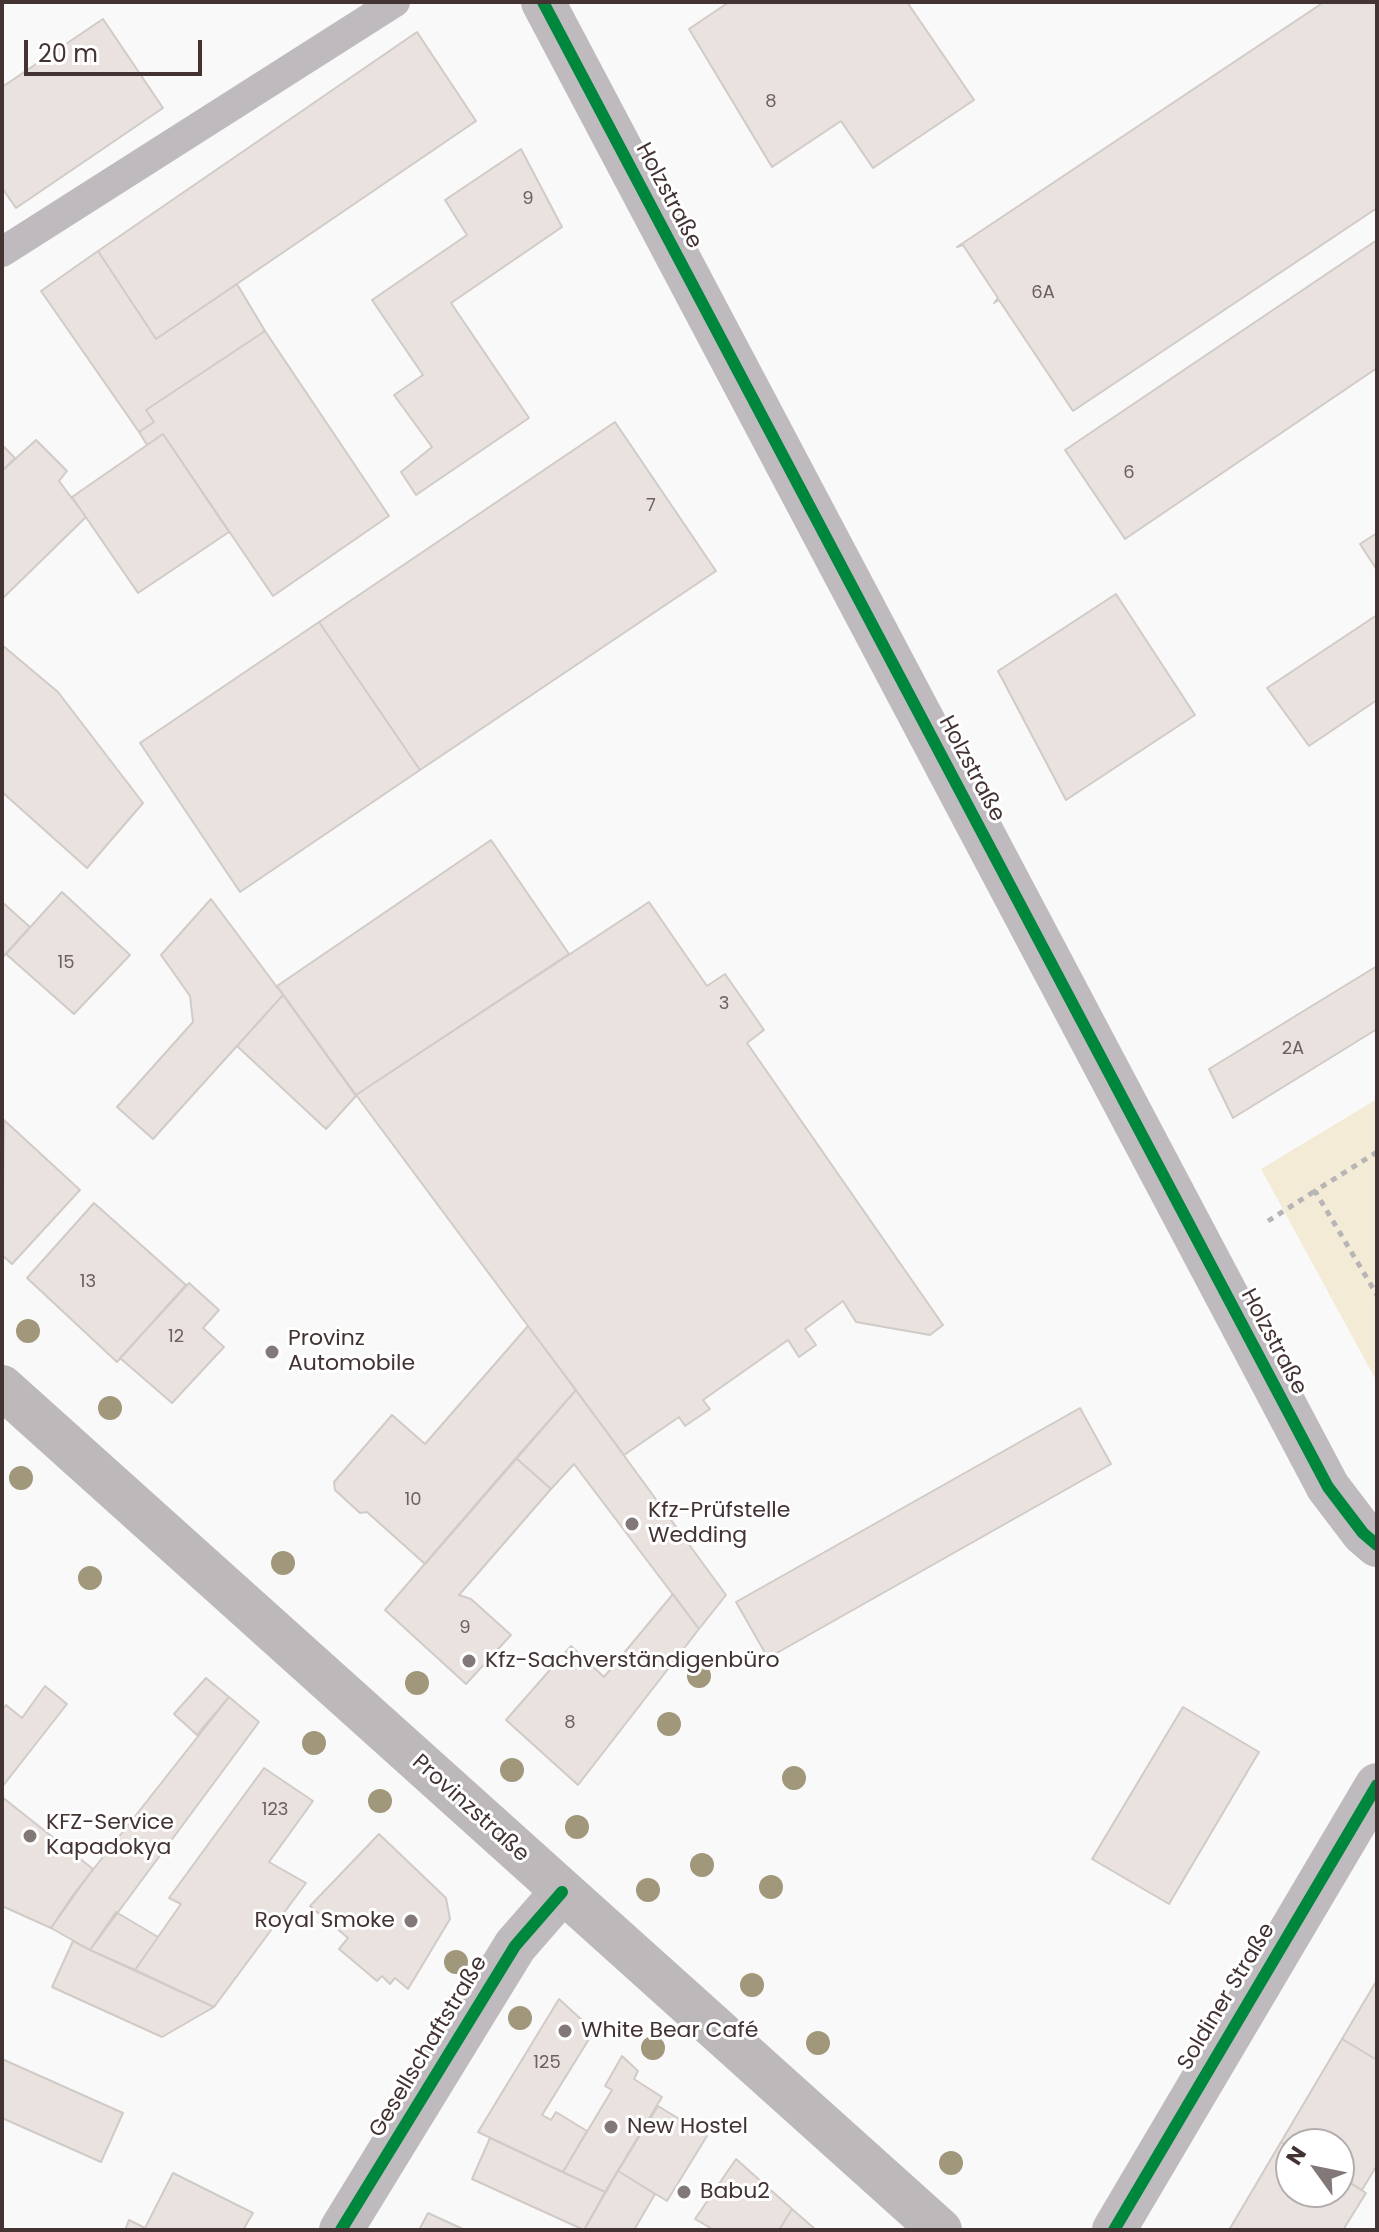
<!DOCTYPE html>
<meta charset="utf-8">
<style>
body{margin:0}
#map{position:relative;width:1379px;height:2232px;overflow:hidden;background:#f9f9f9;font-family:Poppins,sans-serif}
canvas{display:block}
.frame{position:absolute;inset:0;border:4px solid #433333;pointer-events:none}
.north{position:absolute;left:1275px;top:2128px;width:80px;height:80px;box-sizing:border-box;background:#fff;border:2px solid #b4adad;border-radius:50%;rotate:303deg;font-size:22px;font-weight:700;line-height:32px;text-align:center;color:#433333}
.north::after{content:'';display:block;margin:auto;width:28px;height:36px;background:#837878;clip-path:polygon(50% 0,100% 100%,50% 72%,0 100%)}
.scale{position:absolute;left:24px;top:40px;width:178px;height:36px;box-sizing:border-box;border:4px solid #433333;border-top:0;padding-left:10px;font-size:24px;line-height:28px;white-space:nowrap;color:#433333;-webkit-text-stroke:6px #fff;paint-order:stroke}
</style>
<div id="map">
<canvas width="1379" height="2232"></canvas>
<div class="frame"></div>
<div class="north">N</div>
<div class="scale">20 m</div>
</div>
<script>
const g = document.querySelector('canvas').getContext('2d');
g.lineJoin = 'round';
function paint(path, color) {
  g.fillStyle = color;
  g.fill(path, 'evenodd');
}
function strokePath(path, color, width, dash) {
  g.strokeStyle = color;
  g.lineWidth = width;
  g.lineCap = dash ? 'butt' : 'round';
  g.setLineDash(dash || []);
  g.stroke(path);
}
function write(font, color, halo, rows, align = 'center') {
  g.font = font + ' Poppins,sans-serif';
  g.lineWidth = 6;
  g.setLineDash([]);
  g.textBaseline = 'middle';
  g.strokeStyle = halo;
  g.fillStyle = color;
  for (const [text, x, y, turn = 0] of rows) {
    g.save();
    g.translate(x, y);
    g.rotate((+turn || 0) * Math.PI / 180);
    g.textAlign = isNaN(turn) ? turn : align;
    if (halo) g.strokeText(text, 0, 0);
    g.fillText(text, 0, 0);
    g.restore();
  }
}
const green = new Path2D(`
 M 1377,1099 L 1377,1382 L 1261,1169 Z`);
const building = new Path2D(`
 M 729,2 L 907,2 L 974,100 L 873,168 L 841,121 L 772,167 L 689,29 Z
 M 1324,2 L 1377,2 L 1377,208 L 1073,411 L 999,300 L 994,303 L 998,298 L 963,245 L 957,247 Z
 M 103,19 L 163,108 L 16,208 L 2,188 L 2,87 Z
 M 417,32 L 476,121 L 156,339 L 98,251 Z
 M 521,149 L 562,227 L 451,303 L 529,418 L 416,495 L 401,472 L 432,447 L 394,395 L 423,375 L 372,300 L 467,235 L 445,200 Z
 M 1377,240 L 1377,368 L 1125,539 L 1065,450 Z
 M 98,251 L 156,339 L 237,284 L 265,331 L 146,410 L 154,422 L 139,432 L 41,291 Z
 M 265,331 L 389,516 L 273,596 L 163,434 L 147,445 L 139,432 L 154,422 L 146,410 Z
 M 615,422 L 716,571 L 420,770 L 319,622 Z
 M 163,434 L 229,532 L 138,593 L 72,497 Z
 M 36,440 L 67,471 L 59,481 L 86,517 L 2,599 L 2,471 Z
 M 2,445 L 15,458 L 2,471 Z
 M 1377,533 L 1377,570 L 1360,544 Z
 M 1116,594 L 1195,715 L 1066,800 L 998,671 Z
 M 1377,615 L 1377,700 L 1309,746 L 1267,688 Z
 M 319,622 L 420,770 L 240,892 L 140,743 Z
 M 2,645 L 58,692 L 143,803 L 87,868 L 2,792 Z
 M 491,840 L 569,954 L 356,1095 L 277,986 Z
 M 62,892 L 130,955 L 74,1014 L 6,954 Z
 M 211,899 L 283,995 L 153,1139 L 117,1107 L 193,1022 L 190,996 L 161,955 Z
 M 2,902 L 30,927 L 2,958 Z
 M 649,902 L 707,986 L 725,974 L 764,1030 L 747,1043 L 943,1325 L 930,1335 L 856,1322 L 843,1301 L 805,1329 L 816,1345 L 799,1357 L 788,1340 L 703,1400 L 710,1409 L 685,1426 L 679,1417 L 624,1455 L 356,1095 Z
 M 1377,966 L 1377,1029 L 1233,1118 L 1209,1069 Z
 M 283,995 L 356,1096 L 326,1129 L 237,1046 Z
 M 4,1120 L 80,1190 L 12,1264 L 2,1255 Z
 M 94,1203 L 186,1285 L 117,1362 L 27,1278 Z
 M 189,1283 L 219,1310 L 203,1328 L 224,1347 L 172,1403 L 120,1358 Z
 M 528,1326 L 576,1390 L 425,1564 L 367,1512 L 360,1513 L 335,1490 L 334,1482 L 392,1415 L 425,1444 Z
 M 576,1390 L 726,1595 L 699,1629 L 574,1464 L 551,1489 L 516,1458 Z
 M 1080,1408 L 1111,1464 L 768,1658 L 736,1602 Z
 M 516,1458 L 551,1489 L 459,1595 L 471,1599 L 511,1635 L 466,1684 L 385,1610 Z
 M 673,1594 L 699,1629 L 578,1785 L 506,1720 L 571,1646 L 604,1677 Z
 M 206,1678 L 229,1697 L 197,1735 L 174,1714 Z
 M 45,1686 L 67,1704 L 2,1787 L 2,1710 L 6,1705 L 22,1718 Z
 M 229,1697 L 259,1722 L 90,1950 L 51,1928 L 73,1895 Z
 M 1183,1707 L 1259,1752 L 1169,1904 L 1092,1859 Z
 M 264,1768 L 313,1801 L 269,1862 L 306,1883 L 214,2007 L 135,1970 L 181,1904 L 169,1898 Z
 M 2,1797 L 93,1869 L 51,1928 L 2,1906 Z
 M 379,1834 L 446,1898 L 450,1919 L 408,1989 L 395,1978 L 390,1984 L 382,1976 L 377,1981 L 339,1949 L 348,1938 L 310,1906 Z
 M 116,1912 L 158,1937 L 135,1970 L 90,1950 Z
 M 73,1941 L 90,1950 L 214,2007 L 162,2037 L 52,1987 Z
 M 1377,1980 L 1377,2060 L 1342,2039 Z
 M 559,1999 L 594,2031 L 542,2115 L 551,2120 L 556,2112 L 587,2131 L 563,2172 L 478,2132 Z
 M 1342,2039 L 1377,2060 L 1377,2165 L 1362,2190 L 1339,2176 L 1339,2144 L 1291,2144 L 1291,2148 L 1281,2142 Z
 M 622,2056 L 638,2071 L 634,2079 L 662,2097 L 605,2192 L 563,2172 L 612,2090 L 605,2086 Z
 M 2,2059 L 123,2113 L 101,2162 L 2,2118 Z
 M 658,2106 L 707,2136 L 667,2201 L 618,2171 Z
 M 490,2138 L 605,2192 L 584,2230 L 472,2179 Z
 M 1281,2142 L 1291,2148 L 1291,2192 L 1339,2192 L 1339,2176 L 1366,2193 L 1343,2230 L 1229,2230 Z
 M 736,2159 L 792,2209 L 779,2230 L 714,2230 L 695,2219 Z
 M 618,2171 L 655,2194 L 634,2230 L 584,2230 Z
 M 173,2173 L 253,2213 L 243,2230 L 125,2230 L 129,2220 L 145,2228 Z
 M 792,2209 L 816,2230 L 779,2230 Z
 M 428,2213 L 465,2230 L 419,2230 Z`);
const path = new Path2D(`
 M 1377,1152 L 1315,1191 L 1377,1295
 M 1268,1221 L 1315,1191`);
const lane = new Path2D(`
 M 2,252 L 395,2`);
const street = new Path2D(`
 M 543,2 L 1328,1487 L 1363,1533 L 1377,1545
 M 341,2230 L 515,1946 L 562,1892
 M 1114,2230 L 1377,1785`);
const secondary = new Path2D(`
 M 2,1387 L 940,2230`);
const cycleway = new Path2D(`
 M 543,2 L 1328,1487 L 1363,1533 L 1377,1545
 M 341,2230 L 515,1946 L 562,1892
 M 1114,2230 L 1377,1785`);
const trees = [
 [28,1331],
 [110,1408],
 [21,1478],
 [283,1563],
 [90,1578],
 [699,1676],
 [417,1683],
 [669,1724],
 [314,1743],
 [512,1770],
 [794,1778],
 [380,1801],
 [577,1827],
 [702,1865],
 [771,1887],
 [648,1890],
 [456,1962],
 [752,1985],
 [520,2018],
 [818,2043],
 [653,2048],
 [951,2163]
];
const markers = [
 [272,1352,8,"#837878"],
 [632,1524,8,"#837878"],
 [469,1661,8,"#837878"],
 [30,1836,8,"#837878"],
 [411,1921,8,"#837878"],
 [565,2031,8,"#837878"],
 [611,2127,8,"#837878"],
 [684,2192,8,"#837878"]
];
const numberNames = [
 ["8",771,102],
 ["9",528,199],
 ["6A",1043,293],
 ["6",1129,473],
 ["7",651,506],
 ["15",66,963],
 ["3",724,1004],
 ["2A",1293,1049],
 ["13",88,1282],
 ["12",176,1337],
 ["10",413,1500],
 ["9",465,1628],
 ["8",570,1723],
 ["123",275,1810],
 ["125",547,2063]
];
const streetNames = [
 ["Holzstraße",668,196,62],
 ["Holzstraße",971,769,62],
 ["Holzstraße",1273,1342,62],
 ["Provinzstraße",470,1809,42],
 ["Soldiner Straße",1227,1997,-59],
 ["Gesellschaftstraße",429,2047,-59]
];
const poiNames = [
 ["Provinz",288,1339],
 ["Automobile",288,1364],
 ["Kfz-Prüfstelle",648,1511],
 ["Wedding",648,1536],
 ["Kfz-Sachverständigenbüro",485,1661],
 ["KFZ-Service",46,1823],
 ["Kapadokya",46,1848],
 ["Royal Smoke",395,1921,"right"],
 ["White Bear Café",581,2031],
 ["New Hostel",627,2127],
 ["Babu2",700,2192]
];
paint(green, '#f4ebd7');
paint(building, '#e9e2de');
strokePath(building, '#d1cbc7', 2);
strokePath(path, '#b8b5b6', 5, [6, 6]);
strokePath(lane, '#bebabd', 30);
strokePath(street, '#bebabd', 44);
strokePath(secondary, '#bdb9bb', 44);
strokePath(cycleway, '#00873e', 12);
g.fillStyle = '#a1977b';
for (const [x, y] of trees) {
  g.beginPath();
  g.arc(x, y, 12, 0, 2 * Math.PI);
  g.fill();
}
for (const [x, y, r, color] of markers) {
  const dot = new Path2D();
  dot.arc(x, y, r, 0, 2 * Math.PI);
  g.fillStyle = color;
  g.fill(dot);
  strokePath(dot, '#fff', 3);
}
write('18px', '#6d605f', null, numberNames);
write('22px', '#433333', '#fff', streetNames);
write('22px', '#433333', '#fff', poiNames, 'left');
</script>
